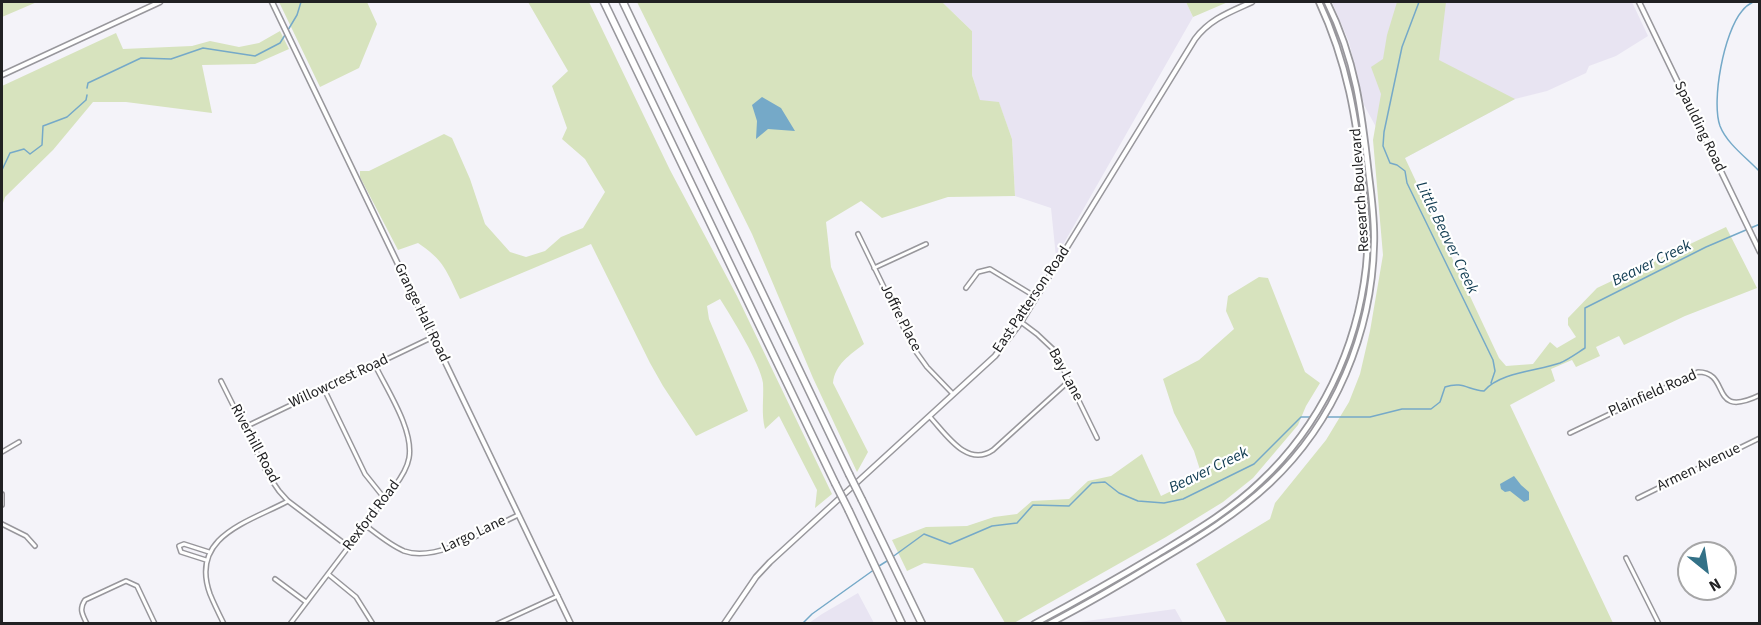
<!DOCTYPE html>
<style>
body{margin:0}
#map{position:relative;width:1761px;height:625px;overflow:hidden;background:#f4f3f9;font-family:"Source Sans 3",sans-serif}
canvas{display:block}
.frame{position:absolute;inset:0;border:3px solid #212123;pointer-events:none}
.north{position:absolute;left:1677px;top:541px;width:60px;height:60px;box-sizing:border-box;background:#fff;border:2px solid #a6a6a7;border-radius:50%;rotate:150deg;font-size:16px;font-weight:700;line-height:24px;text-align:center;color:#212123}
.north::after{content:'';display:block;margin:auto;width:21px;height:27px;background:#337187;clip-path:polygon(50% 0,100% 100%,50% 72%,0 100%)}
</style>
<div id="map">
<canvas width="1761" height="625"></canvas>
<div class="frame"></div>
<div class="north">N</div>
</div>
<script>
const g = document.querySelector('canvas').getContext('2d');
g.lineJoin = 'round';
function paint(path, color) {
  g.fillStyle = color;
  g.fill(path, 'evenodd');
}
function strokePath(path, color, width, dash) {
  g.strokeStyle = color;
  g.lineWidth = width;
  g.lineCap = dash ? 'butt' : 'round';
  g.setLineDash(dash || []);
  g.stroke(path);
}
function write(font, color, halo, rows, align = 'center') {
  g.font = font + ' "Source Sans 3",sans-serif';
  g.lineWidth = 4.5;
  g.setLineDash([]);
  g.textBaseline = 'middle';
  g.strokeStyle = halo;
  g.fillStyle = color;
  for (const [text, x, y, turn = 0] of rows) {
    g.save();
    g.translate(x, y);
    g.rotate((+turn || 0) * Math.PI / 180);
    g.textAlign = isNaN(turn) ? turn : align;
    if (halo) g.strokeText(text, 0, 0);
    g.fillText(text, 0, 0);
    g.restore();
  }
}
const built = new Path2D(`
 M 942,2 L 1186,2 L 1193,17 L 1056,257 L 1051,208 L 1015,196 L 1012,139 L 999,103 L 980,101 L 972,75 L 972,31 Z
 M 1332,2 L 1632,2 L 1648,36 L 1616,56 L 1589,66 L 1586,73 L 1547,91 L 1515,99 L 1405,158 L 1382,138 L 1364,105 L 1349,42 Z
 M 858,593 L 874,623 L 809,623 L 822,614 Z
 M 1175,609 L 1183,623 L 1076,623 L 1079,622 Z`);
const green = new Path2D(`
 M 2,2 L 37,2 L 2,17 Z
 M 279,2 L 367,2 L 377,24 L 359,68 L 320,87 Z
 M 528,2 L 589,2 L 670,170 L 737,296 L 832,494 L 815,508 L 817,490 L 779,416 L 765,429 C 761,413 764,399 763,383 C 761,365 731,316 720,299 L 707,306 L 709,319 L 748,411 L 696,436 L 663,386 L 650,363 L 591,244 L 460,299 C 447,272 444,260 418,243 L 398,250 L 360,177 L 360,171 L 369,171 L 444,134 L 452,138 L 470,179 L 485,224 L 510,252 L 526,257 L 545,251 L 561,237 L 583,228 L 605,192 L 585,159 L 562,139 L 567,128 L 552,86 L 568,71 Z
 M 637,2 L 942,2 L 972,31 L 972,75 L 980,100 L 999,102 L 1012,139 L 1015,196 L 948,197 L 882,218 L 861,201 L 826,222 L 831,267 L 864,344 C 850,355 835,364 833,383 L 868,452 L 857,472 L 813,378 L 752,234 Z
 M 1186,2 L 1228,2 L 1193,17 Z
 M 1397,2 L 1446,2 L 1439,60 L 1515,99 L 1405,158 L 1499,358 L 1506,366 L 1533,364 L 1550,342 L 1557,348 L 1576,337 L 1568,325 L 1568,318 L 1597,288 L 1726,227 L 1757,288 L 1685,316 L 1624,345 L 1619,336 L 1596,347 L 1600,356 L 1576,367 L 1572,360 L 1551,369 L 1555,381 L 1510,405 L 1613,623 L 1227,623 L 1196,564 L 1270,519 L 1275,503 L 1326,440 L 1349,402 L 1360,374 L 1370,331 L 1383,255 L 1373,140 L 1381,94 L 1371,67 L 1383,59 L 1387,35 Z
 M 280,31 L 289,49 L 255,64 L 202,65 L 212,113 L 126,102 L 93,102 L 53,150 L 5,197 L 2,206 L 2,86 L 116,33 L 123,49 L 192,46 L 210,41 L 239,47 L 259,43 Z
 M 1259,277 L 1268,278 L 1305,372 L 1320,383 L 1306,406 L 1298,425 L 1253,478 L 1223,502 L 1166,537 L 1014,623 L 1005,623 L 973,568 L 924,563 L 907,571 L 892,540 L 926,527 L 967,526 L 994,517 L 1017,514 L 1032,501 L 1069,499 L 1088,481 L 1111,476 L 1142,454 L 1161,496 L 1202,476 L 1194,451 L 1174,413 L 1163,379 L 1199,360 L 1234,329 L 1226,311 L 1228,296 Z`);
const water = new Path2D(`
 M 762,97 L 781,108 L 795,131 L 768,129 L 756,139 L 757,121 L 752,105 Z
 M 1514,476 L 1521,485 L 1529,492 L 1529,500 L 1524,502 L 1510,491 L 1505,492 L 1501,489 L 1500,484 Z`);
const stream = new Path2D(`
 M 1419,2 L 1402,47 L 1384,132 L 1383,146 L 1390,163 L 1397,165 L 1405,171 L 1407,183 L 1493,360 L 1495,371 L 1491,383
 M 1753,2 C 1749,4 1745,7 1742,11 C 1724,32 1711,101 1720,126 C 1727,144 1747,158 1760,172
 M 288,30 L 297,15 L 301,2
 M 87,88 L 88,83 L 141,58 L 171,59 L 203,48 L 255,56 L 280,43 L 285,35
 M 2,170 L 10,153 L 24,149 L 30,154 L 42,145 L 43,126 L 67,117 L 86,100 L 87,95
 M 1324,417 L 1370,417 L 1402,409 L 1431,409 L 1440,402 L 1445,387 C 1463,381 1468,390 1484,391 C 1500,372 1538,371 1560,363 C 1569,359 1577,353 1585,348 L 1585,308 L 1706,247 L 1760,224
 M 891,558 L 924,534 L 950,544 L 992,526 L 1017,523 L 1033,505 L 1069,506 L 1092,483 L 1105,482 L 1119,493 L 1138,501 L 1164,503 L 1183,499 L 1254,464 L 1301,417 L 1311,417
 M 879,566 L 887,561
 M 802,624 L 812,614 L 875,569`);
const minor = new Path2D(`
 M 858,234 L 914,349 L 927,367 L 953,394
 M 874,268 L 926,244
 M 966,288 L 978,272 L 990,269 L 1036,297
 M 1021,322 L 1037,334 L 1054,350 L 1097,438
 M 221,381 L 268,475 L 279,491 L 288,501 L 349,547
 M 324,389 L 365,474 L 385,499
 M 930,417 C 946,434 967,468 993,450 L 1069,381
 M 245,427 L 433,337
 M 1570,433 L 1698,372 C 1732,372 1708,420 1760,395
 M 2,452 L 19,442
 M 2,494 L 2,505
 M 1638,498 L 1760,438
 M 2,524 L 26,536 L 35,546
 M 365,525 C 377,534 390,545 404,551 C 437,563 488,529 518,515
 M 1626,558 L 1659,624
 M 206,560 L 181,552 L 179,546 L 184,544 L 209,552
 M 328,574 L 356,597 L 373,624
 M 275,579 L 306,602
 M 87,624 C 82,614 79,609 85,600 L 126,581 L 137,586 L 155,624
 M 224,624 C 219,614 214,604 210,594 C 189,536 249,522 288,501
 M 290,624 L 394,487 C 401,478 407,469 409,458 C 414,430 387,390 375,365
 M 497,624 L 558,596`);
const tertiary = new Path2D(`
 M 272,2 L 571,624
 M 1639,2 L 1760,252
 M 2,75 L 160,2
 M 724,624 L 756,577 L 770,562 L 995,356 L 1021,322 L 1195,39 C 1210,19 1230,12 1252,2`);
const secondary = new Path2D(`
 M 1034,624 C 1075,602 1116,579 1156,555 C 1192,533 1230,511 1260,482 C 1320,426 1357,349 1366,267 C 1369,240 1366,212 1363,186 C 1357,120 1347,62 1319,2
 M 1049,624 C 1087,604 1123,583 1159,561 C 1198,538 1237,514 1270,483 C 1335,422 1372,333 1374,244 C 1375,222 1372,199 1369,176 C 1362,113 1356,60 1327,2`);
const motorway = new Path2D(`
 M 604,2 L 835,483
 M 623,2 L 849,474
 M 862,500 L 922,624
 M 849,511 L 902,624`);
const motorwayBridge = new Path2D(`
 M 849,474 L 862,500
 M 835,483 L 849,511`);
const streetNames = [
 ["Spaulding Road",1699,127,64],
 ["Research Boulevard",1361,190,-94],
 ["East Patterson Road",1032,300,-56],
 ["Grange Hall Road",421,313,64],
 ["Joffre Place",900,318,63],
 ["Bay Lane",1065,375,62],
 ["Willowcrest Road",339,382,-25],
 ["Plainfield Road",1653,394,-24],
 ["Riverhill Road",254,444,62],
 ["Armen Avenue",1699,468,-26],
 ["Rexford Road",372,516,-53],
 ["Largo Lane",474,535,-25]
];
const waterNames = [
 ["Little Beaver Creek",1446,238,64],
 ["Beaver Creek",1652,264,-26],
 ["Beaver Creek",1209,471,-26]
];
paint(built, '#e8e4f2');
paint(green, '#d7e3be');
paint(water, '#75a9c8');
strokePath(stream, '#75a9c8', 1.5);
strokePath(minor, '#98979c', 6);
strokePath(tertiary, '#98979c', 7);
strokePath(secondary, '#98979c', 8);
strokePath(motorway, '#98979c', 9);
strokePath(minor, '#fff', 3);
strokePath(tertiary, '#fff', 4);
strokePath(secondary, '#fff', 4.5);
strokePath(motorway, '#fff', 6);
strokePath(motorwayBridge, '#98979c', 9, []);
strokePath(motorwayBridge, '#fff', 6);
write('15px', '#212123', '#fff', streetNames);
write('italic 16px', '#103b51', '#fff', waterNames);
</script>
